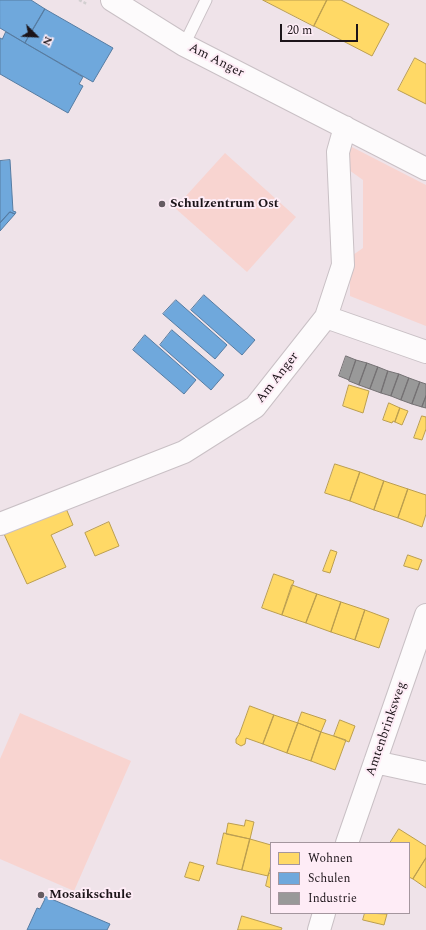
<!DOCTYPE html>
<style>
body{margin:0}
#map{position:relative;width:426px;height:930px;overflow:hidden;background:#efe3e9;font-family:Spectral,serif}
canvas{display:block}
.legend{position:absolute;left:270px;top:842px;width:140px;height:72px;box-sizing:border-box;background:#feecf6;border:1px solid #a4969e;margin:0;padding:5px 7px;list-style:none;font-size:12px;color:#1c1419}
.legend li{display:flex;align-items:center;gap:8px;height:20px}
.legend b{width:20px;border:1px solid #a4969e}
.north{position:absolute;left:16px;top:16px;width:40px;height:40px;-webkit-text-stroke:3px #feecf6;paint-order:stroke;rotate:114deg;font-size:11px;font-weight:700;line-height:16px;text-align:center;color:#1c1419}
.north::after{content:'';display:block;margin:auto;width:14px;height:18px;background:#1c1419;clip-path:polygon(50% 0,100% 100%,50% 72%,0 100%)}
.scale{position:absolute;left:280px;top:24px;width:78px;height:18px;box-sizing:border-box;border:2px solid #1c1419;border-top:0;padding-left:5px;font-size:12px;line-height:14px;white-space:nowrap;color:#1c1419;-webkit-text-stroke:3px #feecf6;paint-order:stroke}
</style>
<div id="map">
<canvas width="426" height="930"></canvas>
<ul class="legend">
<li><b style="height:11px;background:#ffd966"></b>Wohnen</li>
<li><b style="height:11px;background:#6fa8dc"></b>Schulen</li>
<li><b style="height:11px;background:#999"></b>Industrie</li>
</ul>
<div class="north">N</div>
<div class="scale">20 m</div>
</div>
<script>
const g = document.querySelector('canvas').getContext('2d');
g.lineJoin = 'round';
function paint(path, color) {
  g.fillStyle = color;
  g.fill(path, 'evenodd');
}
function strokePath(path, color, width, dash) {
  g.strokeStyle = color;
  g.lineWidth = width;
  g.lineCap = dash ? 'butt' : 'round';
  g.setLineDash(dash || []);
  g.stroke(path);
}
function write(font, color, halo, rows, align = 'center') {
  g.font = font + ' Spectral,serif';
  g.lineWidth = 4;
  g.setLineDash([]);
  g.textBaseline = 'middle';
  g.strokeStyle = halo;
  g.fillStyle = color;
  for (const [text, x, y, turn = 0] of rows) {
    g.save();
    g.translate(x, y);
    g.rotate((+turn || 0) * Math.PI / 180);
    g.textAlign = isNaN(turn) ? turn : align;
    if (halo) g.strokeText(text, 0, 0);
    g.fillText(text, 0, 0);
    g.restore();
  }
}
const green = new Path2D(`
 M 348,145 L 426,185 L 426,326 L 350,296 L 350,257 L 363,248 L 363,180 L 349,170 Z
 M 225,153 L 296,217 L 247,272 L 175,208 Z
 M 20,713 L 131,761 L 74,891 L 0,859 L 0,759 Z`);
const homes = new Path2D(`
 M 263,0 L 327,0 L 314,26 Z
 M 327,0 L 341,0 L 389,24 L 372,56 L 314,26 Z
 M 415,58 L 426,64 L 426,104 L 398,90 Z
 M 349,385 L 369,391 L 363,413 L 343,406 Z
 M 389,403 L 400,408 L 395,422 L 393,421 L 392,423 L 383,420 Z
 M 400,408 L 408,411 L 402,425 L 395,422 Z
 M 422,416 L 426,417 L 426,429 L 422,440 L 414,438 Z
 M 335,464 L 360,472 L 350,501 L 325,493 Z
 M 360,472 L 384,481 L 374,510 L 350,501 Z
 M 384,481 L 408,489 L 398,518 L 374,510 Z
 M 408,489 L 426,495 L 426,514 L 422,527 L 398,518 Z
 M 65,506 L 73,525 L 51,535 L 66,567 L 27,584 L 4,534 Z
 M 109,522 L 119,546 L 95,556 L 85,533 Z
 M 331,550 L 337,552 L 330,573 L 323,571 Z
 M 408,555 L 422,560 L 418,570 L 404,566 Z
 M 274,574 L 294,581 L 282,615 L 262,608 Z
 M 292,585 L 317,594 L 306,623 L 282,615 Z
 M 317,594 L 341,602 L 331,632 L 306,623 Z
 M 341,602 L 365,610 L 355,640 L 331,632 Z
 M 365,610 L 389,619 L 379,648 L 355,640 Z
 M 250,706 L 274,715 L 263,744 L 246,738 L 245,744 L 241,746 L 236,743 L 236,739 L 239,735 Z
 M 302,712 L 326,720 L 321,732 L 298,723 Z
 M 274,715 L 298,723 L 287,753 L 263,744 Z
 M 340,720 L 355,726 L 349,742 L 334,736 Z
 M 298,723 L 321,732 L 311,761 L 287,753 Z
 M 321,732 L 346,740 L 335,770 L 311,761 Z
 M 246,820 L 254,822 L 250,839 L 226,834 L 228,823 L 244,826 Z
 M 399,829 L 426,846 L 426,858 L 413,879 L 409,877 L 409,843 L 390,843 Z
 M 224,833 L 250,839 L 242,870 L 217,864 Z
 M 250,839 L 271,845 L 271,865 L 268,876 L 242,870 Z
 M 426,858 L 426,888 L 413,879 Z
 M 190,862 L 204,866 L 199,881 L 185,877 Z
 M 269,873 L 271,874 L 271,888 L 266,886 Z
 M 365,913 L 387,914 L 384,925 L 363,920 Z
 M 242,916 L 282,928 L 281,930 L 238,930 Z`);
const schools = new Path2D(`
 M 0,0 L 31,0 L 45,9 L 25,43 L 0,28 Z
 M 45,9 L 113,48 L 93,82 L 25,43 Z
 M 6,32 L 83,77 L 79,84 L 83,86 L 68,113 L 0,74 L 0,38 L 2,39 Z
 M 10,160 L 13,211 L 16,212 L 15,214 L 10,212 L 0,223 L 0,161 Z
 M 10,212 L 15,214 L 0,231 L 0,223 Z
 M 204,295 L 255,340 L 242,355 L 191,310 Z
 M 176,300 L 227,345 L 215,359 L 163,314 Z
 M 172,330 L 224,375 L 211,390 L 160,345 Z
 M 145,335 L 196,380 L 184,394 L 133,350 Z
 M 42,895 L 110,924 L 107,930 L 27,930 L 37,908 L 40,909 L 45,899 L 42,898 Z`);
const industry = new Path2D(`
 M 346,356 L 356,360 L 349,380 L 339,376 Z
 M 356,360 L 367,363 L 359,385 L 349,381 Z
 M 367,363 L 378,367 L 370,389 L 359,385 Z
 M 378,367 L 388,371 L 381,393 L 370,389 Z
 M 388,371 L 399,374 L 391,396 L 381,393 Z
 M 399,374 L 409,378 L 401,400 L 391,396 Z
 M 409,378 L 420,382 L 412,404 L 401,400 Z
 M 420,382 L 426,384 L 426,396 L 422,407 L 412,404 Z
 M 426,396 L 426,408 L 422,407 Z`);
const path = new Path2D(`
 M 79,0 L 87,4`);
const lane = new Path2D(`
 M 184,45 L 206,0`);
const street = new Path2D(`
 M 112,0 L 184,45 L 426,169
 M 326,317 L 426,352
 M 0,524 L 184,452 L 255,407 L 326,317 L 343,265 L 338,152 L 345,127
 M 375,762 L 426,773
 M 347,843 L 426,615
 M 319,930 L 324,913`);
const markers = [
 [162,204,4,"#665c62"],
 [41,895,4,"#665c62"]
];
const streetNames = [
 ["Am Anger",216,61,27],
 ["Am Anger",278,378,-52],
 ["Amtenbrinksweg",387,729,-71]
];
const poiNames = [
 ["Schulzentrum Ost",170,204],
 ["Mosaikschule",49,895]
];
paint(green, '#f8d4d0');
paint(homes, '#ffd966');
strokePath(homes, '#bb9e4f', 1);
paint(schools, '#6fa8dc');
strokePath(schools, '#567ca2', 1);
paint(industry, '#999');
strokePath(industry, '#747173', 1);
strokePath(lane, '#c9c0c5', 13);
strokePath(street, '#c9c0c5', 24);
strokePath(path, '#d2cfd0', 2.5, [3, 2]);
strokePath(lane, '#fdfbfc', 11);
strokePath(street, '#fdfbfc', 22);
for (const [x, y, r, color] of markers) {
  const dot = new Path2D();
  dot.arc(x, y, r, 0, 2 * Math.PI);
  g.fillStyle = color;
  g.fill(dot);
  strokePath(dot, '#feecf6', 1.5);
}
write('13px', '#1c1419', '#feecf6', streetNames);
write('bold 13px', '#1c1419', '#feecf6', poiNames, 'left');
</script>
